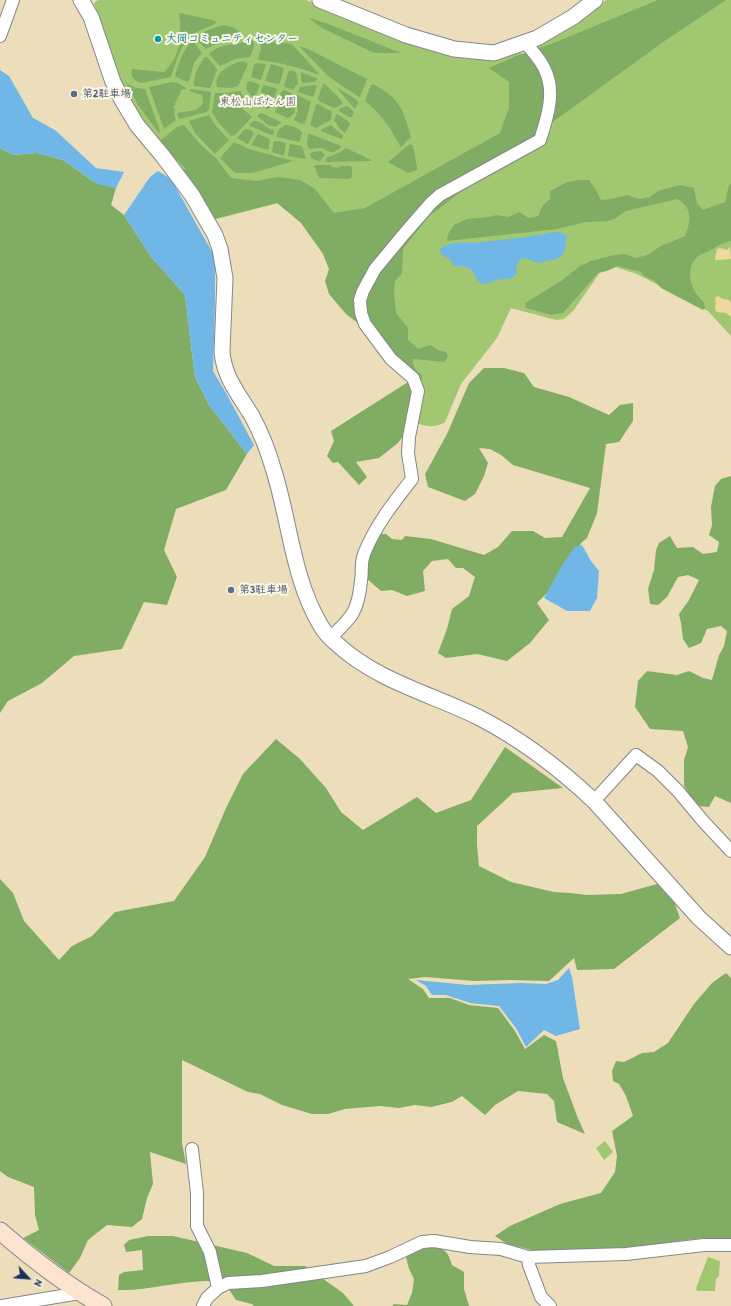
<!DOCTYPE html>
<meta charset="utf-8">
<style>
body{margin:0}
#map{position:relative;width:731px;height:1306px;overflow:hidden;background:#ecdebb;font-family:"Patrick Hand",sans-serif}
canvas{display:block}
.north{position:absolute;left:8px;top:1258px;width:40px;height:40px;-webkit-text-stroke:3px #fcf5e5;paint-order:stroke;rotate:116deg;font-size:11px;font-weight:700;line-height:16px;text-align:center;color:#1b2f5e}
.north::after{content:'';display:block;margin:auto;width:14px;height:18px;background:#1b2f5e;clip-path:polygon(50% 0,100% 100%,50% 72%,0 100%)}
</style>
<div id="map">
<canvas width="731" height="1306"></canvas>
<div class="north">N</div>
</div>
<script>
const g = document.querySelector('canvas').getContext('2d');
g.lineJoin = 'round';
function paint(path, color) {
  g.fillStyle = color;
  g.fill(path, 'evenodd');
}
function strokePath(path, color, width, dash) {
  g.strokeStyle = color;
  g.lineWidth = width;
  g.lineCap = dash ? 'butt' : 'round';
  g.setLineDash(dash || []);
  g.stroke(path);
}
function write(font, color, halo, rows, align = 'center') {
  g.font = font + ' "Patrick Hand","Klee One",sans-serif';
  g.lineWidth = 4;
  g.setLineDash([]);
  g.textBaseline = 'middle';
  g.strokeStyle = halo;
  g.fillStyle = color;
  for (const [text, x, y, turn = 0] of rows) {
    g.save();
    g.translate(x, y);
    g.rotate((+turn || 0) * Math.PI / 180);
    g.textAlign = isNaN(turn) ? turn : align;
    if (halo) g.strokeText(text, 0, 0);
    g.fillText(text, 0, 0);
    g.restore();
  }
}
const green = new Path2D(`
 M 99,0 L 306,0 L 446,54 L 466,59 L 493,60 L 519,53 L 529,55 L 536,138 L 358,241 L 282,202 L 213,220 L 143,122 L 129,99 L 120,79 L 94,4 L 96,1 Z
 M 606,0 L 731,0 L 731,336 L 708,311 L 637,274 L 609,265 L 603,268 L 574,310 L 564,319 L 556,320 L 511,308 L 497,338 L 461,384 L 445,422 C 436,428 424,427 414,422 L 421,393 L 371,281 L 440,198 L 542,144 L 536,46 L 594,11 Z
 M 605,1141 L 613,1152 L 604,1160 L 596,1148 Z
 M 708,1257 L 720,1261 L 719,1276 L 716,1279 L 715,1291 L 697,1291 L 696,1288 Z`);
const forest = new Path2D(`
 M 658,0 L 726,0 L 666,40 L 554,121 L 428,217 L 403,249 L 402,274 L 395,281 L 394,292 L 396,313 L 408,328 L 408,340 L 418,349 L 430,345 L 438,350 L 446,352 L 448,357 L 444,362 L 413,359 C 412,365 416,372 421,374 L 422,379 L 415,389 L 406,432 L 398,443 L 379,458 L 356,462 L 367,477 L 359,485 L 338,462 L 333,463 L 327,456 L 334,441 L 331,431 L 408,382 L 359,324 L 346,314 L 329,294 L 325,281 L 329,269 L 323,254 L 301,223 L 277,203 L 214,219 L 183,170 L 186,169 L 170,153 L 161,140 L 177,127 L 184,125 L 200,144 L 216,158 L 231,178 L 257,181 L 278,177 L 300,180 L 314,188 L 334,213 L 365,208 L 500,133 L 509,108 L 509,82 L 489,68 L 516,56 L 551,44 Z
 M 179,13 L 212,20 L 216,22 L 215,24 C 192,33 185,37 176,62 C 174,67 173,72 171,77 L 141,83 C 134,81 130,76 132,69 L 164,72 C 181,57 182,34 179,13 Z
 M 309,18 L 331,25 L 401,53 L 377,53 L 372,52 L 320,27 Z
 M 224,25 C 230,26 238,29 241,34 L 240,38 L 222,41 L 206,49 L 196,39 L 197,36 L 208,30 Z
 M 251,40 L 254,42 L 254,47 L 250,57 L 235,59 L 220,66 L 209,54 C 219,43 238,45 251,40 Z
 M 260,40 L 292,44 L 320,75 C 300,68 280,62 259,60 L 258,57 L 261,49 Z
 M 191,41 L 193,41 L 202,53 L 194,63 L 189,81 L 187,82 L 176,77 L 175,75 L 182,55 Z
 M 299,46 L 308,49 L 367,79 L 360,97 L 359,97 L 329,77 Z
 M 205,57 L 207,57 L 217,69 C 216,73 211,86 210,88 L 194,86 C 193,76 199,65 205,57 Z
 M 244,61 L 248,64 L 238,86 L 231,88 L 217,87 C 213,72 232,63 244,61 Z
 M 257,63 L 266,64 L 261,80 L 251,77 L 254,65 Z
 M 271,64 L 284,68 L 280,83 L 278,84 L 265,81 Z
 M 289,70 L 296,72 L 298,83 L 293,90 L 285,87 L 284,85 Z
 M 301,72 L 318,79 L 314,82 L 303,83 L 301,81 Z
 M 250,81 L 260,85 L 254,99 L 246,89 L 247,83 Z
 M 172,82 L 178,83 L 186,88 L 185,90 L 182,89 L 173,108 L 175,109 L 174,114 L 176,120 L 164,129 L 149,87 Z
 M 126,83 L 136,88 L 145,89 L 160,131 L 159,133 L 138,105 Z
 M 323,84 L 325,84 L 341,100 L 343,104 L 334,108 L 319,101 L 318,98 Z
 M 373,84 C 400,99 403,108 411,137 L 401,147 L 400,146 C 391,128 380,113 365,101 L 371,85 Z
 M 263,85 L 276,88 L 277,90 L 274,98 L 261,92 Z
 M 315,85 L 317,86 L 313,97 L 298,92 L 300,87 Z
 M 336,87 L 357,100 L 358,103 L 355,109 Z
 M 190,89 L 211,92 L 209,110 L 206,112 L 180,119 L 179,119 L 177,113 L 196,110 L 203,104 L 202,95 L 190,91 Z
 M 240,91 L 247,102 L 243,108 L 243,109 L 252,117 L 235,135 L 231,136 L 219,123 L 212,112 L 215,93 L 228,93 Z
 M 282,91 L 284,90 L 291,93 L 292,95 L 291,99 L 280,101 L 278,99 Z
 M 297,95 L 311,102 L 305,123 L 302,124 L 294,120 L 298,110 L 294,98 Z
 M 259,96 L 273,102 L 270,108 L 267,109 L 257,102 Z
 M 291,103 L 294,107 L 295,112 L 290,117 L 287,118 L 275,112 L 278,104 L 283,105 Z
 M 318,104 L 332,112 L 331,120 L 326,122 L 316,128 L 310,125 L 316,105 Z
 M 346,106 L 349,107 L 354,112 L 352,117 L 349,117 L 339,111 L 339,109 Z
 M 261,113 L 281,122 L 281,123 L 275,127 L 268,125 L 257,116 Z
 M 337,114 L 349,122 L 350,124 L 345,133 L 341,130 L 334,120 L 336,115 Z
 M 209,115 L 216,126 L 229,140 L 215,154 L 195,133 L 189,121 Z
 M 254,121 C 263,121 264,128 274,130 L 274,134 L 271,135 L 250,126 L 250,124 Z
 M 285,125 C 290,125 300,128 302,133 L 300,141 L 299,142 L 277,137 C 276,131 280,128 285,125 Z
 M 331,125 L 343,136 L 342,139 L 321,131 L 322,129 Z
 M 245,129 L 251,130 L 254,133 L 248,144 L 237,138 Z
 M 258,134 L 270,139 L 268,150 L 251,145 Z
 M 308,134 L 310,134 L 341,146 L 341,147 C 333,154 331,154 323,148 L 309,149 L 307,144 Z
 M 274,141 L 276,141 L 286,143 L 284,156 L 272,152 Z
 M 234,142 L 249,149 L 293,161 L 253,173 L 235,173 L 220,158 Z
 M 290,144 L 302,146 L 306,159 L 288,156 Z
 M 410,144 L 413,146 L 417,167 L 417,170 L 408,173 L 388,162 Z
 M 0,148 L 13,155 L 37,153 L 63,160 L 94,182 L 116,188 L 111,205 L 124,215 L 152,258 L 185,295 L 195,377 L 209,405 L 247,454 L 226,490 L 176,509 L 164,550 L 177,577 L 167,605 L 144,602 L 122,649 L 74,656 L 42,683 L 8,701 L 0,713 Z
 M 346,148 L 371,160 L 371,161 L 326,162 L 326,158 L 341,152 Z
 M 321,151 L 325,155 L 320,161 L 315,160 L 311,158 L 310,153 L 313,152 Z
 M 316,165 L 331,165 L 331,167 L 339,168 L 340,166 L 351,166 L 352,169 L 352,177 L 350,179 L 320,178 L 319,177 L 314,166 Z
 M 579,180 L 589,180 L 596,190 L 601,200 L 611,199 L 627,195 L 640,199 L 650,197 L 658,191 L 680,185 L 694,188 L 697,203 L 703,210 L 725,202 L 729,185 L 731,184 L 731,241 C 722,243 719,245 711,250 C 708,252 703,253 700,255 C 688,263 688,278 694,290 C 697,297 705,300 705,308 L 703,310 L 661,288 L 655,281 L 644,276 L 641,272 L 618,266 L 607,271 L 598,273 L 563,313 L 552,315 L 526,308 L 525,303 L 561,281 L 580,266 L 591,261 L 614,255 L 625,254 L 635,258 L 644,256 L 651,253 L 659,247 L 685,236 C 691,222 693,207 677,199 L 626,211 L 616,218 L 608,221 L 585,222 L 557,229 L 447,241 L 448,234 L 454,225 L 467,219 L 489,217 L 497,215 L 508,217 L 519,212 L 529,218 L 538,216 L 543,205 L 550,199 L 550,191 L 567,182 Z
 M 484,368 L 504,368 L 524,373 L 534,387 L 569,397 L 609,415 L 620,405 L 633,403 L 633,421 L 619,442 L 606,444 L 597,513 L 587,538 L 581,543 L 567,573 L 537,603 L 549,620 L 530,643 L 507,661 L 477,654 L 446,658 L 438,653 L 447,629 L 452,609 L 469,596 L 475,577 L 463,568 L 456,568 L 448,559 L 432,561 L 423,571 L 425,591 L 407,596 L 392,590 L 381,591 L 366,578 L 371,548 L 379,534 L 386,534 L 392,539 L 402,540 L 405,536 L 431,539 L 484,555 L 498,547 L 512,531 L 533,531 L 545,538 L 562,537 L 590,488 L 513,465 L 501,455 L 490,449 L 479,448 L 488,463 L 484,476 L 475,494 L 465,501 L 428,487 L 425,474 L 447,434 L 469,383 Z
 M 731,476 L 731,803 L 715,796 L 709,807 L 698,806 L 690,796 L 684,786 L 684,760 L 688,747 L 683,731 L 650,729 L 635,707 L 638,681 L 647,671 L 677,675 L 689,671 L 703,678 L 712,680 L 719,655 L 724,646 L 727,631 L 721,626 L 707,629 L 701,643 L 689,648 L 683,639 L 681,623 L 679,614 L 689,600 L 699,580 L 688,575 L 678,577 L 667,597 L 658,605 L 650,604 L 648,589 L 654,570 L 656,550 L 659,543 L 670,536 L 677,548 L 693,547 L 703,554 L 717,552 L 719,542 L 709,535 L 712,525 L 711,507 L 715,486 L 721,479 Z
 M 276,739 L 300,759 L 326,788 L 341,812 L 363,830 L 417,797 L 436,813 L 471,800 L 505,747 L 563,788 L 513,793 L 477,826 L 477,845 L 479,866 L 511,882 L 554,892 L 570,893 L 587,895 L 621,894 L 657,884 L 672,896 L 680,918 L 614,969 L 577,970 L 574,958 L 549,981 L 510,980 L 475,981 L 425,977 L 408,979 L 423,989 L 429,998 L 450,998 L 469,1005 L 498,1008 L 515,1031 L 525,1049 L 544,1035 L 556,1041 L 563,1078 L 577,1116 L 585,1134 L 557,1122 L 554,1101 L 547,1094 L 518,1091 L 495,1105 L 485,1115 L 462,1096 L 452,1102 L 431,1107 L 415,1105 L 399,1108 L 380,1106 L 345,1109 L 328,1114 L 312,1114 L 282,1105 L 260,1094 L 248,1092 L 182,1060 L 182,1143 L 186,1164 L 150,1152 L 153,1184 L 147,1198 L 142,1219 L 132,1227 L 107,1225 L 88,1240 L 80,1258 L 69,1273 L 23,1238 L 39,1230 L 35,1215 L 34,1187 L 8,1177 L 0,1171 L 0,879 L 13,893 L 24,921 L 59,960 L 72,946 L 92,936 L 115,912 L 174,901 L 205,857 L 226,808 L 243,774 Z
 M 726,973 L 731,978 L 731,1239 L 702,1238 L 626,1248 L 569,1251 L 532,1250 L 507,1244 L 495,1236 L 510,1226 L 560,1204 L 601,1193 L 615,1172 L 617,1156 L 612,1131 L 633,1116 L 626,1096 L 619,1084 L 613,1081 L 612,1071 L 616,1061 L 624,1062 L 642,1053 L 654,1052 L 668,1043 L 694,1004 L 712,983 Z
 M 148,1236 L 173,1236 L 247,1253 L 274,1266 L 305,1266 L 343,1293 L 354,1306 L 254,1306 L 252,1304 L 236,1300 L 224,1282 C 189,1277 153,1291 118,1290 L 119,1275 L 124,1272 L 143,1270 L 142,1250 L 126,1252 L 124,1245 L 129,1240 Z
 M 433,1247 C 446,1249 448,1252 452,1265 L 464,1272 L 464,1289 L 469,1306 L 392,1306 L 394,1304 L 407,1305 L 412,1293 L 414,1279 L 409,1269 L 406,1257 L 420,1249 Z`);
const sand = new Path2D(`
 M 730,247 L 731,259 L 716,260 L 715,258 L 717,249 L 720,248 L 727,250 Z
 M 718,296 L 723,299 L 729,300 L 731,303 L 731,317 L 726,313 L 717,312 L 715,309 L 716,304 L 715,298 Z`);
const water = new Path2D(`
 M 0,70 L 9,76 L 33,118 L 55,130 L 96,168 L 124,172 L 116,188 L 97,184 L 63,160 L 37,153 L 13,155 L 0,148 Z
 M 158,171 L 171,179 L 215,257 L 215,303 L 213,371 L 226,393 L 254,445 L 247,454 L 209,405 L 195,377 L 185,295 L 152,258 L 124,215 L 150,177 Z
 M 557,232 L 563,233 L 567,236 L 564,253 L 557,259 L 537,263 L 525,258 L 519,260 L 516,267 L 517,274 C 510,281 504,278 496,280 C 491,281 487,286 481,283 C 475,280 475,273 470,269 C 464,265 460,267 455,266 C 451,264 453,264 451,261 C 449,258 444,256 441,254 L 440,249 C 452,239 469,244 484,242 C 509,239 533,236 557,232 Z
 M 582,545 L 591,561 L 599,571 L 597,598 L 590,611 L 567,611 L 544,598 L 561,567 L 575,547 Z
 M 569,968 L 572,977 L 580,1029 L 556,1036 L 544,1030 L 526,1047 L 516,1028 L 499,1006 L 470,1003 L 446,995 L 432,995 L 426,986 L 416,980 L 468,985 L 521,983 L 546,984 L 558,980 Z`);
const minor = new Path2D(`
 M 0,36 L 13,0
 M 330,638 C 352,617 358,612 361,581 C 363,571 360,565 364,554 C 375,526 394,502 412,479 L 408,453 L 409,437 L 418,391 L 413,378 L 391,359 L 365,324 L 361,313 L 360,300 L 363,291 L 375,269 L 404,234 L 431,203 L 440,195 L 540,140 C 547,118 556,92 545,70 C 541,60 532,51 525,42
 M 594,801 L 636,755 L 658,771 L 678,791 L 703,821 L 731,851
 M 192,1149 L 197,1193 L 197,1226 L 210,1252 L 218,1288
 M 528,1257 L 529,1265 L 541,1297 L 550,1306
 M 2,1306 L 80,1293
 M 203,1306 L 207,1298 L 218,1288 L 228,1283 L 262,1281 L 366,1266 L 390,1257 L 422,1242 L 434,1241 L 470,1247 L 501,1249 L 528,1257 L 626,1254 L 704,1245 L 731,1245`);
const tertiary = new Path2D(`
 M 81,0 L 91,17 L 113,82 L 122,100 L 137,125 L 162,155 L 192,195 L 215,235 L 220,249 L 225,278 L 222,352 C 224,377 239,395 252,416 C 261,433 268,450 273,468 C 290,520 292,578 321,626 C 325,633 331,639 337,644 C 377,681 431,694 478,717 C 521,739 559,768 594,801 L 699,918 L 731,947
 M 320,0 L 406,35 L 454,49 L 494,53 L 537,38 L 573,17 L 595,0`);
const secondary = new Path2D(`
 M 0,1231 C 32,1259 66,1285 103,1306`);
const markers = [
 [158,39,4,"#0f9aa8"],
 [74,94,4,"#5c6f8a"],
 [231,590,4,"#5c6f8a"]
];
const cultureNames = [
 ["大岡コミュニティセンター",166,39]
];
const serviceNames = [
 ["第2駐車場",82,94],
 ["第3駐車場",239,590]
];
const parkNames = [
 ["東松山ぼたん園",258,102]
];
paint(green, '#a1c771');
paint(forest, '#80ac63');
paint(sand, '#eeda9e');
paint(water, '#70b6e7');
strokePath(minor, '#84868c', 14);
strokePath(tertiary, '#84868c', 17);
strokePath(secondary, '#84868c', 19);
strokePath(minor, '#fff', 12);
strokePath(tertiary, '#fff', 15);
strokePath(secondary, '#fde4d0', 17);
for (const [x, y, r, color] of markers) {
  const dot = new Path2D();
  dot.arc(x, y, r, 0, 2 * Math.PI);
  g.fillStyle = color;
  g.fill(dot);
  strokePath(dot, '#fcf5e5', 1.5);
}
write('bold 11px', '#0d838f', '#fcf5e5', cultureNames, 'left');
write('bold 11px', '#4e5e75', '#fcf5e5', serviceNames, 'left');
write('11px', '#3c5563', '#fcf5e5', parkNames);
</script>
